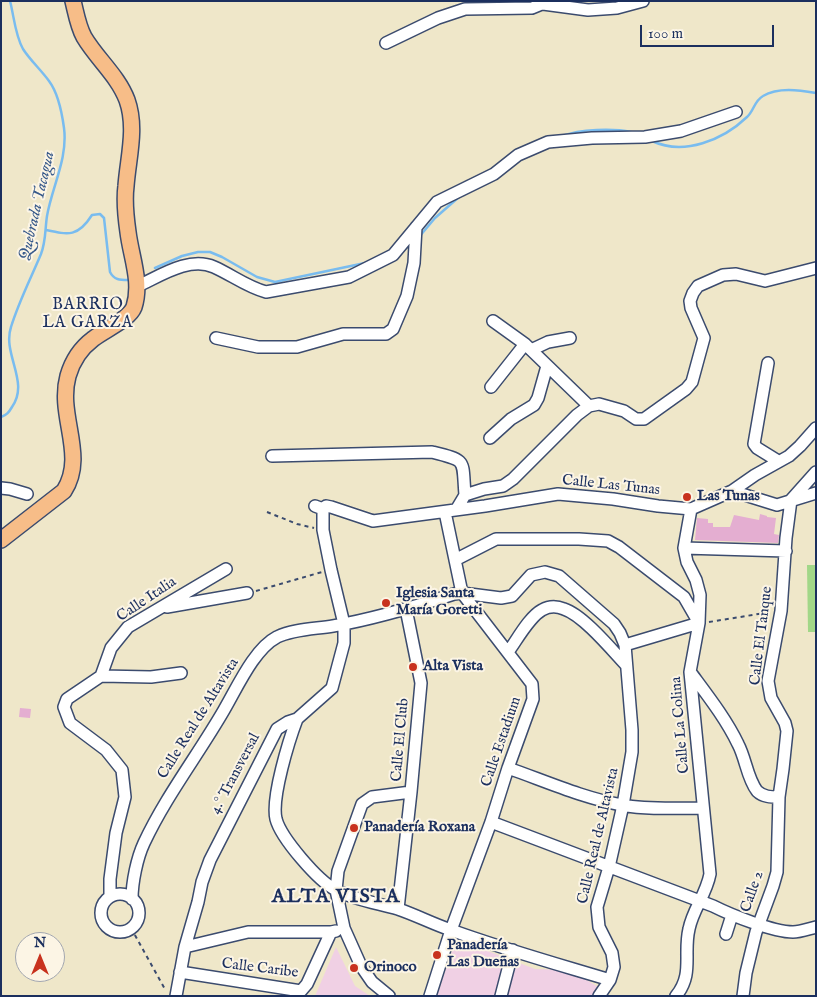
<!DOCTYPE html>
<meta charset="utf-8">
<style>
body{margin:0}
#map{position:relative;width:817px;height:997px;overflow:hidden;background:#efe7c9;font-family:"IM FELL English",serif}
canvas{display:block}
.frame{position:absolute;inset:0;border:2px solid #1b2f5e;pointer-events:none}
.north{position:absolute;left:15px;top:932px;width:50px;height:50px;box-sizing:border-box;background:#fcf5e5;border:1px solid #a2a6af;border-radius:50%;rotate:0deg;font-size:14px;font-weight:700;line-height:20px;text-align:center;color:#1b2f5e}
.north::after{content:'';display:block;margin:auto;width:18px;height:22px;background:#c8321e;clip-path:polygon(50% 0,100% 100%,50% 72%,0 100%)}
.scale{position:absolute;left:640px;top:25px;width:134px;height:22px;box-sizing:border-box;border:2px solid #1b2f5e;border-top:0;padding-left:6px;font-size:15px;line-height:18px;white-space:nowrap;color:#1b2f5e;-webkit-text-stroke:4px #fcf5e5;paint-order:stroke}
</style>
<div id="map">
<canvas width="817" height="997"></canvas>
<div class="frame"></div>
<div class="north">N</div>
<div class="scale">100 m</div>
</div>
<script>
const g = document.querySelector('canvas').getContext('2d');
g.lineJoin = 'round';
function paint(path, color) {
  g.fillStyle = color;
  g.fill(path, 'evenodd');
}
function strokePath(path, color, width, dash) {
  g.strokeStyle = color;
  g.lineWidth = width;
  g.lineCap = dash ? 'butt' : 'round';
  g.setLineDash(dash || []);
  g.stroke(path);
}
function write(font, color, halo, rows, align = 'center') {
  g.font = font + ' "IM FELL English",serif';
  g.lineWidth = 4;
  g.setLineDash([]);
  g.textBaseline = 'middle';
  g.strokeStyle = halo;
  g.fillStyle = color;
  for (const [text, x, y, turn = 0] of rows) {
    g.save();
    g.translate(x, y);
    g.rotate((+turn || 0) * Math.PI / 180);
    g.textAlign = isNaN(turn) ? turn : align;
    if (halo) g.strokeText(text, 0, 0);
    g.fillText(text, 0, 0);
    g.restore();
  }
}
const built = new Path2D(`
 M 456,939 L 535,969 L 570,970 L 600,988 L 594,996 L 437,996 Z
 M 336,947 L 355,986 L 370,996 L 315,996 Z`);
const green = new Path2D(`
 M 807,565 L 816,565 L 816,632 L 808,632 Z`);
const stream = new Path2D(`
 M 562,136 C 580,129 613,128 631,132
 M 652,141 C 684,156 723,140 747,117 C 754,111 754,101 763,96 C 778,87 799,90 816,93
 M 46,230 C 69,235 78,237 92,215 L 100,214 L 104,218 L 110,272 C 114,280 120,280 128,280
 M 419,237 L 435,218 L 459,197
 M 155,268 L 182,256 L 198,252 L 210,252 L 222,257 L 257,277 L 275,282 L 365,263
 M 1,417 C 7,415 9,412 12,407 C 30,382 2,354 11,327 C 19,301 31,278 41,254 C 46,241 45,229 47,216 C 52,187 68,158 64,128 C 62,113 58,93 49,81 C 41,70 30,60 23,49 C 15,35 14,16 10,1`);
const building = new Path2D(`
 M 760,514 L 767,516 L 767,517 L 776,518 L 774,534 L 779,535 L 778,543 L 695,540 L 697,518 L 708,519 L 708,523 L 713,523 L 713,527 L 730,527 L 734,515 L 759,520 Z
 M 20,708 L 31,709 L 30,718 L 19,717 Z`);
const path = new Path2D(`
 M 267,512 L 297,524 L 314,528
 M 256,591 L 322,572
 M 709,622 L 771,612
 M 131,928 L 166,991`);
const minor = new Path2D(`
 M 543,4 L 588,10 L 617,8 L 643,1
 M 386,43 L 438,18 L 465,9 L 532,8 L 549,1
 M 138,286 C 160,276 189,256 214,267 C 232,275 247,287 266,292 L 349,277 L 393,255 L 437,202 L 494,174 L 518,155 L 548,142 L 592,138 L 645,137 L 681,131 L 736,112
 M 493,321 L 525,344 L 589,406
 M 216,338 L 258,347 L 297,347 L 343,334 L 386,334 L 393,329 L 407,296 L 414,263 L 416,227
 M 531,350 L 548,342 L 570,338
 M 768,363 L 754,444 L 757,448 L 778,461
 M 491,387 L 525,344
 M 490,438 L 511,419 L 534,405 L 538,398 L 547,366
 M 272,456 L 432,452 C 468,461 462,459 465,495
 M 1,488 L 10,489 L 27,494
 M 732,491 L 777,505 L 816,493
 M 323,509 L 326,506 L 331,507 L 373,521 L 485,506 L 558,494 L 613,499 L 658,506 L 691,509 L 732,491 L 755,475 L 789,456 L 800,446 L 816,428
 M 456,510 L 465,495 L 484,489 L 503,486 L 513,479 L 577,415 L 589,406 L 599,404 L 624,411 L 636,419 L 644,419 L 686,389 L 692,382 L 704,338 L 691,308 L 690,301 L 693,293 L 698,286 L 723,275 L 736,274 L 765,281 L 816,268
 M 684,548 L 786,551
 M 455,560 L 496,539 L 579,539 L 608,541 L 619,547 L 684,597 L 699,623 L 690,672 L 710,874 C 706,895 693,909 689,929 C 683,954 694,974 676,996
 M 167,607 L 247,593
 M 625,645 L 699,623 L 700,595 L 696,580 L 687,562 L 684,548 L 691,509
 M 508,652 C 517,640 529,617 542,610 C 549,606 557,606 564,609 C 583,615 612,650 626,665
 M 691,673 C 708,696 726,719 738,744 C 746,759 747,778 757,791 C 763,797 771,797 779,797 L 783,769 L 787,731 L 785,723 L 771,698 L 768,681 L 781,611 L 786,538 L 791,500 L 816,472
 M 101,676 L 151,677 L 181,673
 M 297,719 C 289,740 271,798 276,819 C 281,838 318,881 336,890 C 355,900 377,903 398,909 C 416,915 433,924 451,930 C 503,949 557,964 610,980
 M 508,768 C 545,781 583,798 622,805 C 649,810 677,808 703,808
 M 491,822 L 713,906 C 731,915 773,932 793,932 C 800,932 808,929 816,927
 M101 913a19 19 0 1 1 38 0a19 19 0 1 1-38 0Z
 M 110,896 L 110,879 L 116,833 L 125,797 L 122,770 L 106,750 L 70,723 L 64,707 L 67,699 L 101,676 L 111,648 L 128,627 L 226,569
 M 132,899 C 132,882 137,858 144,843 C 166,796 198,755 224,710 C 237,688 254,649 277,637 C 294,629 315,629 333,626 C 374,619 414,607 454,594 L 462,593 L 501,598 L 512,596 L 531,575 L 545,572 L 559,576 L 614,624 L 620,633 L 625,645 L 632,730 L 632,752 L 623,805 L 609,867 L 597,907 L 599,927 L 612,953 L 614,967 L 610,980 L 599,996
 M 398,909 L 411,792 L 421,683 L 406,609
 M 726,934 L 732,915
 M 185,947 L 248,932 L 331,932 L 336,931
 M 180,972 L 301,991 L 307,984 L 331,932
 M 176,996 L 185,947 L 198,902 L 202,882 L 210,860 L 277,729 L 288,722 L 297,719 L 332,688 L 344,643 L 344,624 L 331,570 L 323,530 L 323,509 L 315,506
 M 389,996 L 372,982 L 361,966 L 344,928 L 336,890 L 338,871 L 362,804 L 372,797 L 411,792
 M 430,996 L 451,930 L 491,822 L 508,768 L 533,699 L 532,684 L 462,593 L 445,512
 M 501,996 L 513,950
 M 743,996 L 746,973 L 756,932 L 773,886 L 777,872 L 779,797`);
const major = new Path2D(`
 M 1,540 L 64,491 C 87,455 57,416 68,376 C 72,362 81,348 93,339 C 104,330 129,320 134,307 C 142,282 131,257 128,232 C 126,218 124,201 126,186 C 128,158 137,128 127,100 C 118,76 97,59 84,37 C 78,26 76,13 73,1`);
const markers = [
 [687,497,5,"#c8321e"],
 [386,603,5,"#c8321e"],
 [413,667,5,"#c8321e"],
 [354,828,5,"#c8321e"],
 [437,955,5,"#c8321e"],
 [354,968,5,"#c8321e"]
];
const streetNames = [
 ["Calle Las Tunas",611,486,6],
 ["Calle Italia",147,600,-34],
 ["Calle El Tanque",762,636,-83],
 ["Calle Real de Altavista",199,719,-58],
 ["Calle La Colina",681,725,-95],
 ["Calle El Club",401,740,-85],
 ["Calle Estadium",502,742,-71],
 ["4.° Transversal",236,774,-62],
 ["Calle Real de Altavista",599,836,-77],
 ["Calle 2",753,892,-71],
 ["Calle Caribe",260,969,7]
];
const poiNames = [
 ["Las Tunas",697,497],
 ["Iglesia Santa",396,594],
 ["María Goretti",396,611],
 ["Alta Vista",423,667],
 ["Panadería Roxana",364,828],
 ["Panadería",447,946],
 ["Las Dueñas",447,963],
 ["Orinoco",364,968]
];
const waterNames = [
 ["Quebrada Tacagua",38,206,-77]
];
const neighbourhoodNames = [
 ["BARRIO",88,306],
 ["LA GARZA",88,324]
];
const districtNames = [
 ["ALTA VISTA",336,898]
];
paint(built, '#f0d0e4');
paint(green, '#a2d788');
strokePath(stream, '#79bcef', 2.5);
paint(building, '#e4aed1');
strokePath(minor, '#3b4b6e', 14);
strokePath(major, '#3b4b6e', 18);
strokePath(path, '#3b4b6e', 2, [4, 4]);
strokePath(minor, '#fff', 11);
strokePath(major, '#f7bd88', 15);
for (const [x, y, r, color] of markers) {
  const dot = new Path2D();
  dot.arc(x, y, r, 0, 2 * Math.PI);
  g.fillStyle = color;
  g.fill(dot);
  strokePath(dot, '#fcf5e5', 2);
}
write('15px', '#1b2f5e', '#fcf5e5', streetNames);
write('bold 15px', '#1b2f5e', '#fcf5e5', poiNames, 'left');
write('italic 16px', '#37598a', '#fcf5e5', waterNames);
g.letterSpacing = '1px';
write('16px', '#1b2f5e', '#fcf5e5', neighbourhoodNames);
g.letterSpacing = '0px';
g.letterSpacing = '1px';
write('bold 20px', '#1b2f5e', '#fcf5e5', districtNames);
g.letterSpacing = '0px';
</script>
